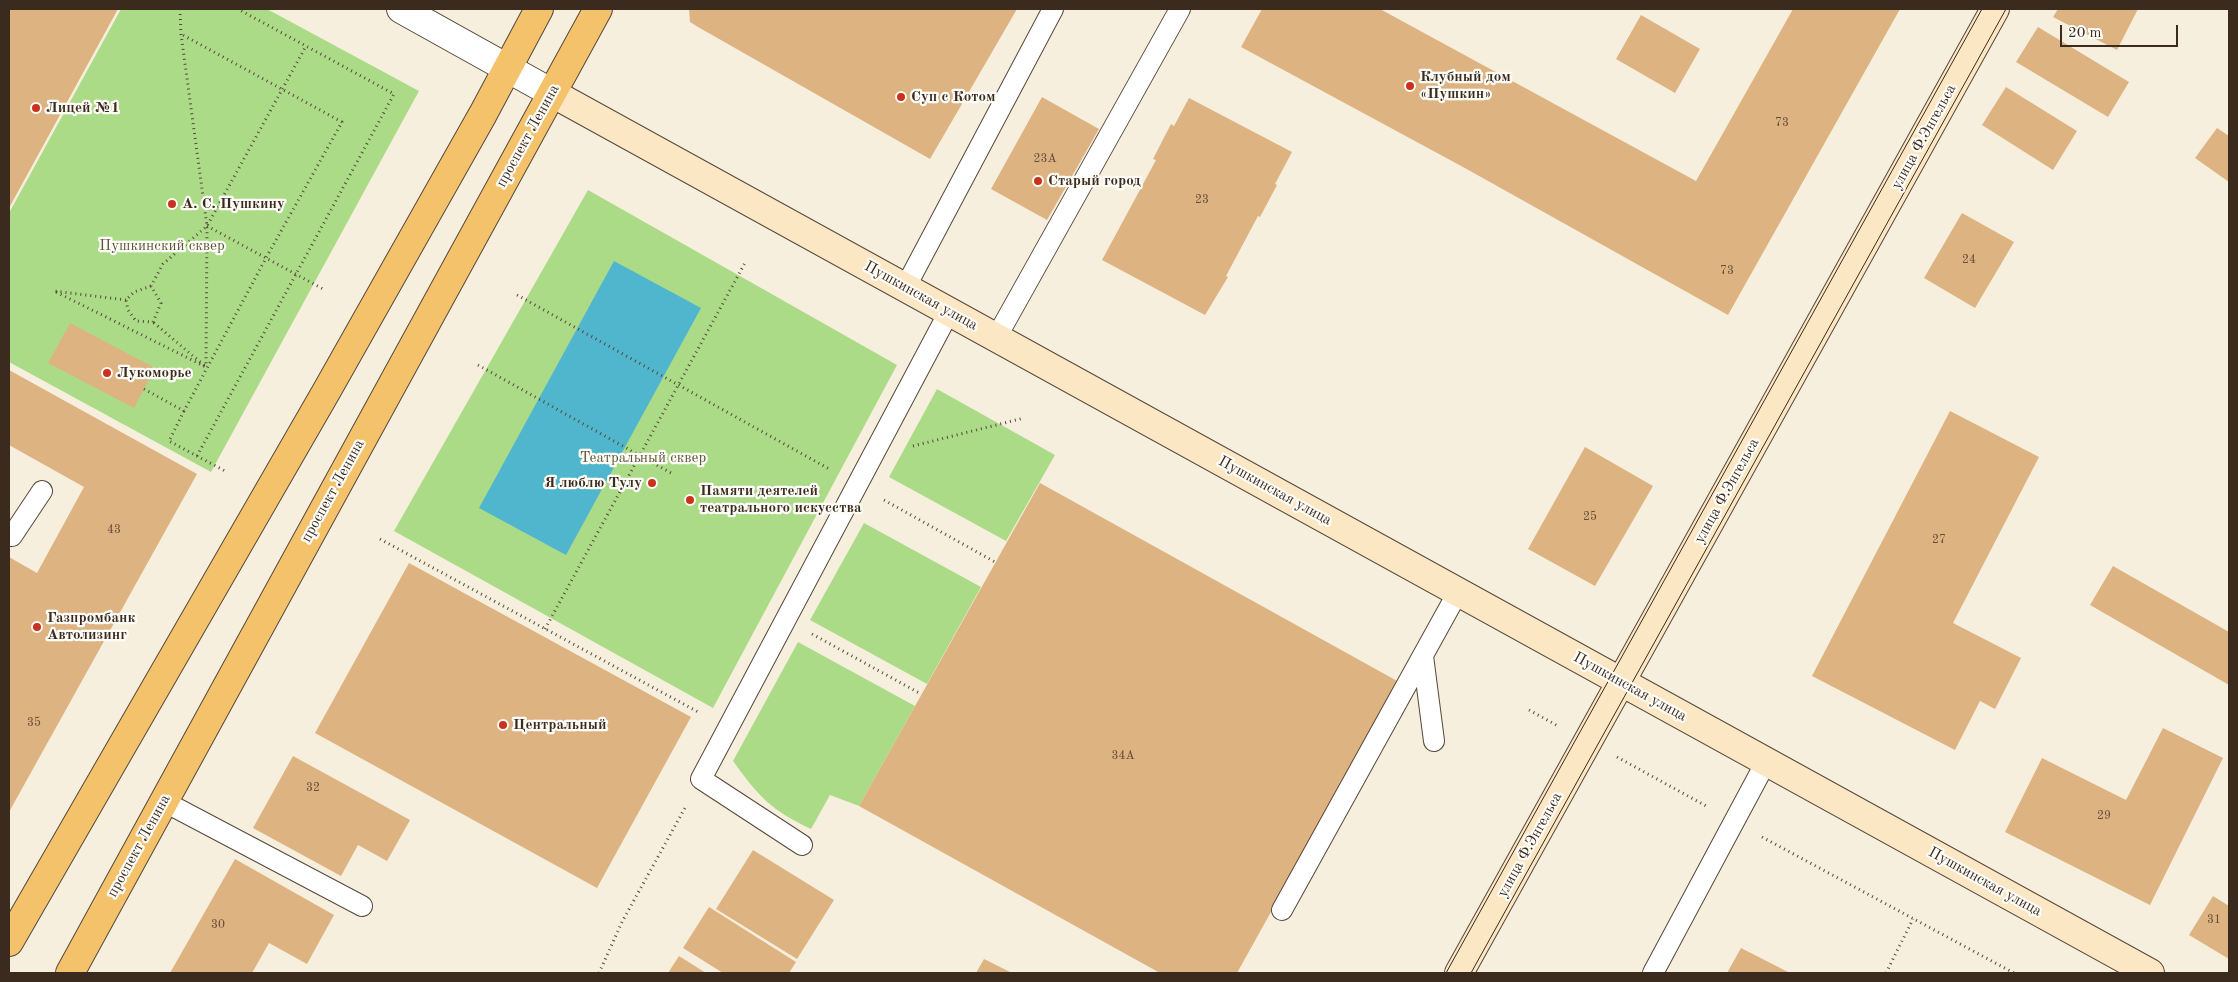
<!DOCTYPE html>
<meta charset="utf-8">
<style>
body{margin:0}
#map{position:relative;width:2238px;height:982px;overflow:hidden;background:#f6efdd;font-family:"Old Standard TT",serif}
canvas{display:block}
.frame{position:absolute;inset:0;border:10px solid #3b2a1e;pointer-events:none}
.scale{position:absolute;left:2060px;top:25px;width:118px;height:22px;box-sizing:border-box;border:2px solid #3b2a1e;border-top:0;padding-left:6px;font-size:15px;line-height:18px;white-space:nowrap;color:#3b2a1e;-webkit-text-stroke:4px #fdfcf7;paint-order:stroke}
</style>
<div id="map">
<canvas width="2238" height="982"></canvas>
<div class="frame"></div>
<div class="scale">20 m</div>
</div>
<script>
const g = document.querySelector('canvas').getContext('2d');
g.lineJoin = 'round';
function paint(path, color) {
  g.fillStyle = color;
  g.fill(path, 'evenodd');
}
function strokePath(path, color, width, dash) {
  g.strokeStyle = color;
  g.lineWidth = width;
  g.lineCap = dash ? 'butt' : 'round';
  g.setLineDash(dash || []);
  g.stroke(path);
}
function write(font, color, halo, rows, align = 'center') {
  g.font = font + ' "Old Standard TT",serif';
  g.lineWidth = 4.5;
  g.setLineDash([]);
  g.textBaseline = 'middle';
  g.strokeStyle = halo;
  g.fillStyle = color;
  for (const [text, x, y, turn = 0] of rows) {
    g.save();
    g.translate(x, y);
    g.rotate((+turn || 0) * Math.PI / 180);
    g.textAlign = isNaN(turn) ? turn : align;
    if (halo) g.strokeText(text, 0, 0);
    g.fillText(text, 0, 0);
    g.restore();
  }
}
const green = new Path2D(`
 M 121,9 L 267,9 L 419,91 L 211,472 L 9,362 L 9,213 Z
 M 588,190 L 897,365 L 713,708 L 394,531 Z
 M 937,389 L 1055,455 L 1006,541 L 889,477 Z
 M 864,523 L 981,587 L 927,684 L 810,620 Z
 M 798,642 L 915,706 L 859,806 L 830,795 L 811,829 C 771,810 759,797 733,761 Z`);
const water = new Path2D(`
 M 614,261 L 701,308 L 566,555 L 479,508 Z`);
const building = new Path2D(`
 M 9,9 L 118,9 L 9,208 Z
 M 689,9 L 1017,9 L 930,159 L 698,27 L 690,22 Z
 M 1262,9 L 1380,9 L 1696,181 L 1793,9 L 1900,9 L 1728,315 L 1463,167 L 1241,47 Z
 M 2058,9 L 2138,9 L 2117,50 L 2053,17 Z
 M 1641,15 L 1700,49 L 1675,93 L 1616,59 Z
 M 2038,27 L 2129,82 L 2108,117 L 2016,62 Z
 M 2006,87 L 2077,131 L 2053,170 L 1982,125 Z
 M 1042,97 L 1099,129 L 1047,220 L 991,189 Z
 M 1189,98 L 1292,152 L 1275,184 L 1277,185 L 1260,217 L 1258,216 L 1226,276 L 1228,277 L 1205,315 L 1102,260 L 1156,160 L 1153,159 L 1171,124 L 1174,126 Z
 M 2217,128 L 2229,136 L 2229,182 L 2195,158 Z
 M 1962,213 L 2014,242 L 1975,308 L 1924,278 Z
 M 70,323 L 155,368 L 134,408 L 48,363 Z
 M 9,370 L 197,474 L 9,812 L 9,557 L 37,573 L 84,487 L 9,445 Z
 M 1950,411 L 2039,457 L 1953,623 L 2021,658 L 1995,709 L 1980,701 L 1955,750 L 1812,676 Z
 M 1585,447 L 1653,486 L 1595,586 L 1528,549 Z
 M 1040,483 L 1399,682 L 1237,973 L 1160,973 L 859,806 Z
 M 409,563 L 691,717 L 597,888 L 315,733 Z
 M 2113,566 L 2229,632 L 2229,685 L 2090,605 Z
 M 2163,728 L 2223,758 L 2150,905 L 2005,832 L 2042,758 L 2126,800 Z
 M 293,756 L 410,820 L 387,861 L 358,845 L 341,876 L 253,828 Z
 M 753,850 L 834,900 L 797,959 L 716,909 Z
 M 235,859 L 334,915 L 307,964 L 269,943 L 252,973 L 170,973 Z
 M 2213,896 L 2229,906 L 2229,959 L 2189,935 Z
 M 709,907 L 796,962 L 789,973 L 723,973 L 683,948 Z
 M 1741,948 L 1790,973 L 1727,973 Z
 M 679,956 L 706,973 L 668,973 Z
 M 984,959 L 1012,973 L 976,973 Z`);
const path = new Path2D(`
 M 180,9 L 181,34 L 207,226 L 206,366
 M 207,226 L 325,290
 M 151,286 L 134,292 L 126,300 L 128,310 L 136,321 L 153,322 L 161,303 L 151,286 L 163,264 L 207,226 L 306,46
 M 517,295 L 831,470
 M 126,300 L 54,291 L 206,367 L 153,322
 M 478,365 L 671,473
 M 144,389 L 184,411 L 266,258 L 342,122 L 181,34
 M 184,411 L 169,441 L 225,471
 M 913,446 L 1024,418
 M 197,456 L 394,94 L 238,9
 M 884,500 L 995,562
 M 380,539 L 700,713
 M 545,629 L 746,261
 M 812,634 L 921,694
 M 1529,710 L 1558,726
 M 1617,757 L 1708,807
 M 1762,837 L 2014,973
 M 599,973 L 622,922 L 686,806
 M 1886,973 L 1913,919`);
const lane = new Path2D(`
 M 905,288 L 1053,9
 M 996,338 L 1180,9
 M 9,536 L 12,536 L 42,491
 M 1423,656 L 1434,741
 M 163,801 L 362,906
 M 802,845 L 701,779 L 949,312
 M 1282,910 L 1458,592
 M 1653,973 L 1766,762`);
const street = new Path2D(`
 M 401,9 L 552,93`);
const secondary = new Path2D(`
 M 552,93 L 2150,973
 M 1459,973 L 1995,9`);
const primary = new Path2D(`
 M 9,942 L 326,392 L 483,114 L 539,9
 M 70,973 L 598,9`);
const tram = new Path2D(`
 M 1446,973 L 1982,9
 M 1471,973 L 2006,9`);
const markers = [
 [1410,86,5,"#c8321e"],
 [901,97,5,"#c8321e"],
 [36,108,5,"#c8321e"],
 [1038,181,5,"#c8321e"],
 [172,204,5,"#c8321e"],
 [107,373,5,"#c8321e"],
 [652,483,5,"#c8321e"],
 [690,500,5,"#c8321e"],
 [37,627,5,"#c8321e"],
 [503,725,5,"#c8321e"]
];
const numberNames = [
 ["73",1782,123],
 ["23А",1045,159],
 ["23",1202,200],
 ["24",1969,260],
 ["73",1727,271],
 ["25",1590,517],
 ["43",114,530],
 ["27",1939,540],
 ["35",34,723],
 ["34А",1123,756],
 ["32",313,788],
 ["29",2104,816],
 ["31",2214,920],
 ["30",218,925]
];
const poiNames = [
 ["Клубный дом",1420,77],
 ["«Пушкин»",1420,94],
 ["Суп с Котом",911,97],
 ["Лицей №1",46,108],
 ["Старый город",1048,181],
 ["А. С. Пушкину",182,204],
 ["Лукоморье",117,373],
 ["Я люблю Тулу",642,483,"right"],
 ["Памяти деятелей",700,491],
 ["театрального искусства",700,508],
 ["Газпромбанк",47,618],
 ["Автолизинг",47,635],
 ["Центральный",513,725]
];
const streetNames = [
 ["проспект Ленина",528,136,-61],
 ["улица Ф.Энгельса",1924,137,-61],
 ["Пушкинская улица",921,296,29],
 ["проспект Ленина",333,491,-61],
 ["Пушкинская улица",1275,491,29],
 ["улица Ф.Энгельса",1727,491,-61],
 ["Пушкинская улица",1630,687,29],
 ["улица Ф.Энгельса",1530,845,-61],
 ["проспект Ленина",139,846,-61],
 ["Пушкинская улица",1985,882,29]
];
const parkNames = [
 ["Пушкинский сквер",162,246],
 ["Театральный сквер",643,458]
];
paint(green, '#acdb88');
paint(water, '#50b6ce');
paint(building, '#deb382');
strokePath(lane, '#57483b', 22);
strokePath(street, '#57483b', 30);
strokePath(secondary, '#57483b', 30);
strokePath(primary, '#57483b', 30);
strokePath(path, '#57483b', 3, [1, 4]);
strokePath(lane, '#fff', 20);
strokePath(street, '#fff', 28);
strokePath(secondary, '#fbe7c3', 28);
strokePath(primary, '#f4c26a', 28);
strokePath(tram, '#3b2a1e', 1);
for (const [x, y, r, color] of markers) {
  const dot = new Path2D();
  dot.arc(x, y, r, 0, 2 * Math.PI);
  g.fillStyle = color;
  g.fill(dot);
  strokePath(dot, '#fdfcf7', 2);
}
write('12px', '#644c37', null, numberNames);
write('bold 15px', '#3b2a1e', '#fdfcf7', poiNames, 'left');
write('15px', '#3b2a1e', '#fdfcf7', streetNames);
write('15px', '#575638', '#fdfcf7', parkNames);
</script>
